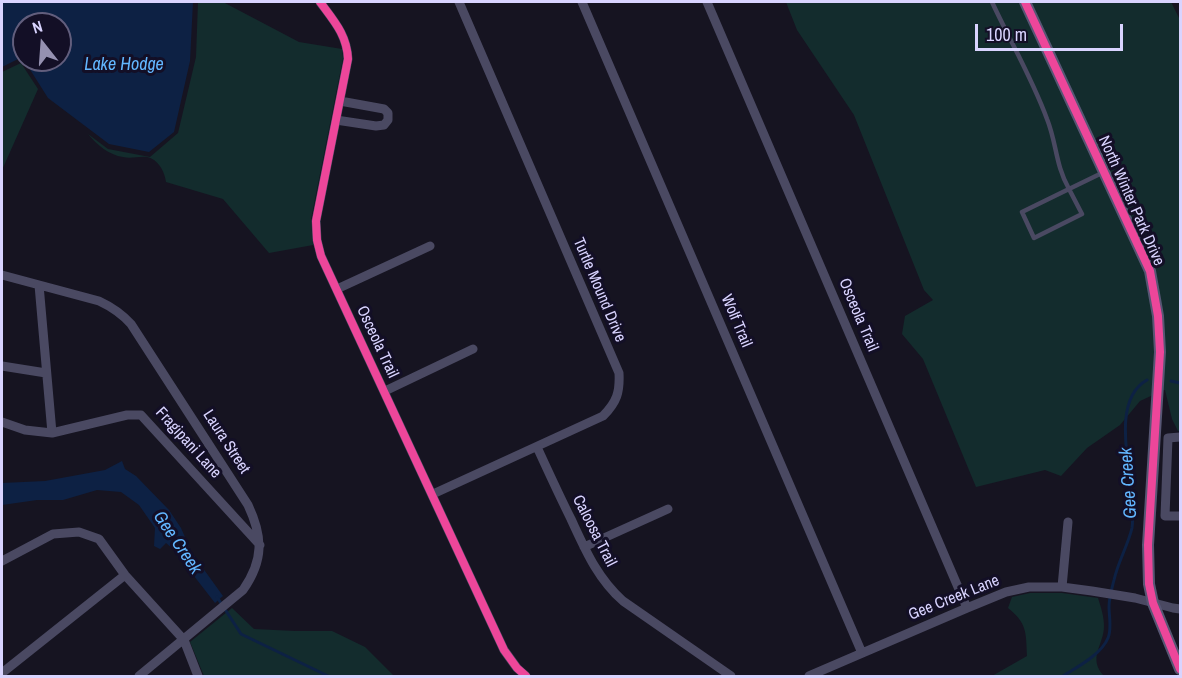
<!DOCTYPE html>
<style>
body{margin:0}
#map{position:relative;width:1182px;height:678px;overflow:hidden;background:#161421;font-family:"Archivo Narrow",sans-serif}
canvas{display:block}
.frame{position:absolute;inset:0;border:3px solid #d9d4ff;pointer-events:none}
.north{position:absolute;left:12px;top:12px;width:60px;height:60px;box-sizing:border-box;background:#130f26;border:2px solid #625e7d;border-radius:50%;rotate:343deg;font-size:16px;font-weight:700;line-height:24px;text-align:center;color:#d9d4ff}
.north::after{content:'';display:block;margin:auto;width:21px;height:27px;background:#9591b1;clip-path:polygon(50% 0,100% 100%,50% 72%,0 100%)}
.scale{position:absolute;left:975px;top:24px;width:148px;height:27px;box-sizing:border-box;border:3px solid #d9d4ff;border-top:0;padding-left:8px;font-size:18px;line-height:21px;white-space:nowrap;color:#d9d4ff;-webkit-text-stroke:4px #130f26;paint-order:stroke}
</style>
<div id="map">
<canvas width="1182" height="678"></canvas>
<div class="frame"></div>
<div class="north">N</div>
<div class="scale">100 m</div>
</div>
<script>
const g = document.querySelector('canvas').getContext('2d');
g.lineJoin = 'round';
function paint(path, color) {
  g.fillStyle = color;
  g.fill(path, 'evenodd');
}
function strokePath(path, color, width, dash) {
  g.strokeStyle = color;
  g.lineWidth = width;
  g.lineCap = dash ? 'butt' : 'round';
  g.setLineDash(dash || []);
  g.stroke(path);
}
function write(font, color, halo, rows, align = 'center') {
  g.font = font + ' "Archivo Narrow",sans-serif';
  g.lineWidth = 6;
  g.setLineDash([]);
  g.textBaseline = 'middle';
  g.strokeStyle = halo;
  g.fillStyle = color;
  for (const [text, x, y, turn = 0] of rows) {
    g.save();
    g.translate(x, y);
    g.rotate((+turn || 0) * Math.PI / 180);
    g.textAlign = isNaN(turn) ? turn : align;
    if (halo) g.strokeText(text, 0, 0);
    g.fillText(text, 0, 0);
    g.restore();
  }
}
const green = new Path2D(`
 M 198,2 L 223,2 L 299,42 L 342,49 L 343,58 L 311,219 L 313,245 L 269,253 L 223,199 L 166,182 C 165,172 158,159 147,157 C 139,156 131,159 123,157 C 109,155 97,145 88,134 L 108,149 L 150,157 L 178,133 L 196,57 Z
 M 786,2 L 1019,2 L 1145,273 L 1153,317 L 1155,352 L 1153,395 L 1140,401 L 1120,425 L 1087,448 L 1061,476 L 1045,470 L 976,487 L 923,359 L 902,334 L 905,316 L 933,300 L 924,290 L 854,115 L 797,30 Z
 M 1030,2 L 1171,2 L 1180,20 L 1180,431 L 1178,431 L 1172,419 L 1165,390 L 1163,390 L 1164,316 Z
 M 21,63 L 38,89 L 2,170 L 2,72 Z
 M 1030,593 L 1062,593 L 1098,598 C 1101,607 1104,617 1104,626 C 1104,645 1087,658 1104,676 L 992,676 L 1027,656 C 1026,632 1027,623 1008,608 L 1012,597 Z
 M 232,608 L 254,629 L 295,631 L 332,631 L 365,647 L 394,676 L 204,676 L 190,642 Z`);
const water = new Path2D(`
 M 2,2 L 193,2 L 190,61 L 174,132 L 149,152 L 109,144 L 48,98 L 24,60 L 60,60 L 60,24 L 24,24 L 24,60 L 22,57 L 2,67 Z
 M 122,461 L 125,469 L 136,476 L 169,510 L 181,528 L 192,553 L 223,596 L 215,603 L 173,549 L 166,543 L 160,549 L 154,546 L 155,528 L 139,505 L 121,492 L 97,490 L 63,500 L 37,500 L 2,505 L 2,483 L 45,481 L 105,470 Z`);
const stream = new Path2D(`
 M 1171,381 L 1180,383
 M 217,597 L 241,634 L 328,676
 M 1063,676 C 1077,667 1101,655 1108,638 C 1112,629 1109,616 1109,607 C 1109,598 1112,588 1114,580 C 1118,562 1128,545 1132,528 C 1138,489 1105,403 1147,380`);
const lane = new Path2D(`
 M 992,2 C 1010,41 1032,78 1047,119 C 1057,144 1055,164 1069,189 L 1102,173
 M 1069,189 L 1082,214 L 1034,238 L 1022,212 Z`);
const street = new Path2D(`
 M 320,2 C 334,21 347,35 348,59 L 316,221 L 317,240 L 321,256 L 504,650 L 517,668 L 526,676
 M 582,2 L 862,653
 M 707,2 L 967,608
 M 336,120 L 376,126 L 384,125 L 388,120 L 388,113 L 384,109 L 340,101
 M 2,275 L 99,301 C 112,307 121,313 131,324 L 248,505 C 263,537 264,560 243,590 L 139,676
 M 39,285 L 52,433
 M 337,289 L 430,246
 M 2,366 L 46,373
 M 385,391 L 473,349
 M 2,422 L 25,430 L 52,433 L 127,415 L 141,415 L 260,545
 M 1180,437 L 1168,438 L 1165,516 L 1180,516
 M 537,447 C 548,471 559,495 571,519 C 585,549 597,578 623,601 L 731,676
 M 433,494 L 603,416 C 617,402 620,392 619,373 L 459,2
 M 584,547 L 668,509
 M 2,561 L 53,534 L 79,532 L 99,539 L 125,575 L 184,640 L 198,676
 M 1062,587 L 1068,522
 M 2,673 L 125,575
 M 809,676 L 967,608 L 1006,592 L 1029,587 L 1062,587 L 1092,591 L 1135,598 L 1173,608 L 1180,609`);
const secondary = new Path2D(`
 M 1025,2 L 1150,271 L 1158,316 L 1160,352 L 1148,545 L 1149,584 L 1153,603 L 1180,669`);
const cycleway = new Path2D(`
 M 320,2 C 334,21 347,35 348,59 L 316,221 L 317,240 L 321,256 L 504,650 L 517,668 L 526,676
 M 1025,2 L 1150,271 L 1158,316 L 1160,352 L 1148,545 L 1149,584 L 1153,603 L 1180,669`);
const streetNames = [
 ["North Winter Park Drive",1131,201,66],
 ["Turtle Mound Drive",599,290,67],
 ["Osceola Trail",858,315,67],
 ["Wolf Trail",736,321,67],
 ["Osceola Trail",377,342,65],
 ["Laura Street",226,442,57],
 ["Fragipani Lane",188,443,48],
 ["Caloosa Trail",594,531,63],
 ["Gee Creek Lane",954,598,-22]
];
const waterNames = [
 ["Lake Hodge",124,65],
 ["Gee Creek",1129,483,-94],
 ["Gee Creek",177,543,56]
];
paint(green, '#132c2d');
paint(water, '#0d2144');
strokePath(stream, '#0d2144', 3);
strokePath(lane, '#4a4962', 4.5);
strokePath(street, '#4a4962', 9);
strokePath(secondary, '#575674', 12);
strokePath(cycleway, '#ed469a', 8);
write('16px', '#d9d4ff', '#130f26', streetNames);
write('italic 18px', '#62b6ff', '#130f26', waterNames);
</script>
